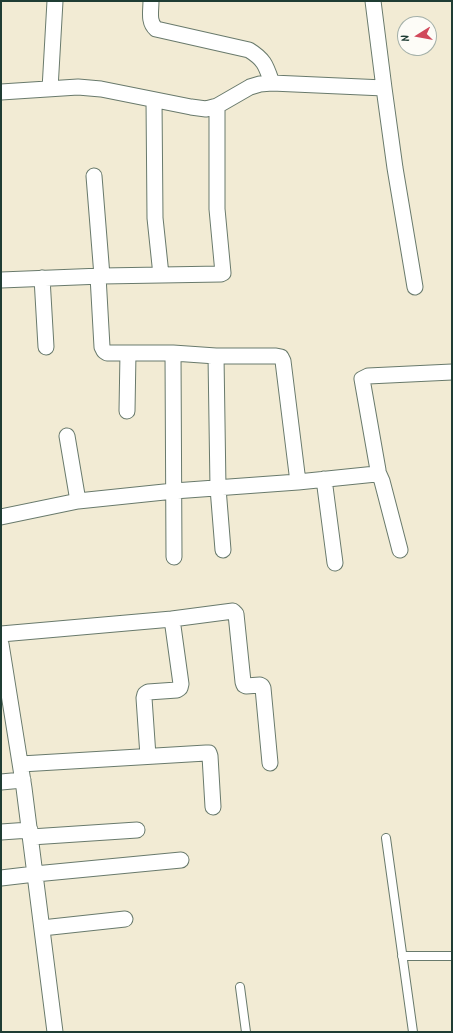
<!DOCTYPE html>
<style>
body{margin:0}
#map{position:relative;width:453px;height:1033px;overflow:hidden;background:#f2ebd4;font-family:Kalam,sans-serif}
canvas{display:block}
.frame{position:absolute;inset:0;border:2px solid #1f3d34;pointer-events:none}
.north{position:absolute;left:397px;top:16px;width:40px;height:40px;box-sizing:border-box;background:#fdfcf7;border:1px solid #a4b0a9;border-radius:50%;rotate:259deg;font-size:11px;font-weight:700;line-height:16px;text-align:center;color:#1f3d34}
.north::after{content:'';display:block;margin:auto;width:14px;height:18px;background:#d1495b;clip-path:polygon(50% 0,100% 100%,50% 72%,0 100%)}
</style>
<div id="map">
<canvas width="453" height="1033"></canvas>
<div class="frame"></div>
<div class="north">N</div>
</div>
<script>
const g = document.querySelector('canvas').getContext('2d');
g.lineJoin = 'round';
function strokePath(path, color, width, dash) {
  g.strokeStyle = color;
  g.lineWidth = width;
  g.lineCap = dash ? 'butt' : 'round';
  g.setLineDash(dash || []);
  g.stroke(path);
}
const service = new Path2D(`
 M 386,838 L 413,1032
 M 402,956 L 452,956
 M 240,987 L 246,1032`);
const minor = new Path2D(`
 M 151,1 C 151,11 148,22 156,29 L 249,50 C 265,60 266,66 272,83
 M 373,1 L 384,88 L 395,168 L 415,287
 M 50,89 L 55,1
 M 1,92 L 78,87 L 101,89 L 191,107 L 206,109 L 217,106 L 250,87 L 260,84 L 272,83 L 384,88
 M 154,100 L 155,218 L 161,275
 M 94,176 L 102,276
 M 98,276 L 102,347 L 104,351 L 107,353 L 173,353 L 216,356 L 276,356 L 281,357 L 283,361 L 298,482
 M 42,278 L 46,347
 M 1,280 L 102,276 L 221,274 L 223,273 L 217,209 L 217,106
 M 173,353 L 174,557
 M 216,356 L 218,488 L 223,550
 M 127,411 L 128,353
 M 67,436 L 78,501
 M 378,472 L 382,481 L 400,550
 M 324,479 L 335,563
 M 1,517 L 78,501 L 174,491 L 298,482 L 376,474 L 378,470 L 362,379 L 368,376 L 452,372
 M 1,634 L 172,619 L 233,611 L 236,614 L 243,682 L 244,685 L 246,686 L 260,685 L 262,686 L 263,688 L 270,763
 M 1,644 L 24,788 L 55,1032
 M 148,756 L 144,698 L 145,694 L 148,692 L 177,690 L 180,688 L 181,684 L 172,619
 M 21,764 L 206,753 L 209,753 L 210,756 L 213,807
 M 1,782 L 23,780
 M 1,832 L 30,830
 M 31,837 L 137,830
 M 1,878 L 35,874 L 181,860
 M 42,928 L 125,919`);
strokePath(service, '#697a6c', 10);
strokePath(minor, '#697a6c', 17);
strokePath(service, '#fff', 8);
strokePath(minor, '#fff', 15);
</script>
